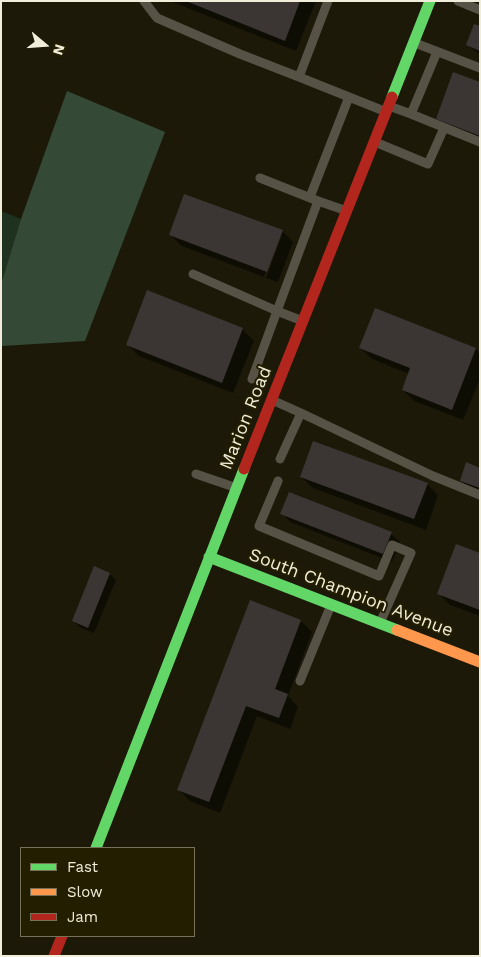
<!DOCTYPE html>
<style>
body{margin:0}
#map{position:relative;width:481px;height:957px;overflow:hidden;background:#1c1909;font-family:"Work Sans",sans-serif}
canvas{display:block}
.frame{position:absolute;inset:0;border:2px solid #f0eddb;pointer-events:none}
.legend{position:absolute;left:20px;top:847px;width:175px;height:90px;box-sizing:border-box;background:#241e01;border:1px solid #767158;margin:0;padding:6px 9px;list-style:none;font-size:15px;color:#f0eddb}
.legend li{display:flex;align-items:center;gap:10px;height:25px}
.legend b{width:25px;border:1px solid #767158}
.north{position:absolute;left:20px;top:20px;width:50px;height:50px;-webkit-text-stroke:4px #241e01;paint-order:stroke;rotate:108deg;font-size:14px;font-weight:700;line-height:20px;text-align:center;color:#f0eddb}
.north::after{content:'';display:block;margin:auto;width:18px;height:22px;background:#f0eddb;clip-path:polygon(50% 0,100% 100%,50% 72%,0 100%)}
</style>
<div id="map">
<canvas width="481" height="957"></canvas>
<div class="frame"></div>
<ul class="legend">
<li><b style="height:6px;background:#63d668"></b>Fast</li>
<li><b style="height:6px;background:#ff974d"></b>Slow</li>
<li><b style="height:6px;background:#b3261e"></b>Jam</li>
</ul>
<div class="north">N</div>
</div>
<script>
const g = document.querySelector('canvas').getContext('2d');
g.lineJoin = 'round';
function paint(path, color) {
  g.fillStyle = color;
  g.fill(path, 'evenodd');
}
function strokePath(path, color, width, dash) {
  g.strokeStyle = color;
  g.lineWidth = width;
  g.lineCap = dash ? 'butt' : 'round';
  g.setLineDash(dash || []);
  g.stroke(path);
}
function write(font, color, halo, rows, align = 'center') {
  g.font = font + ' "Work Sans",sans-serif';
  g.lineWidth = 4;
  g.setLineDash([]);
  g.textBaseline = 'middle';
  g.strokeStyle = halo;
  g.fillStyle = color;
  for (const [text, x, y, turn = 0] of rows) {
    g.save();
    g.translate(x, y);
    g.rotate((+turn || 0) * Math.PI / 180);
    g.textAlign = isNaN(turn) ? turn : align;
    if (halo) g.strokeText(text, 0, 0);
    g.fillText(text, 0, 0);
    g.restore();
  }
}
const green = new Path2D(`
 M 1,211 L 21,219 L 1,284 Z`);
const forest = new Path2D(`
 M 67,91 L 165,132 L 85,341 L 1,346 L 1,284 L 21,219 Z`);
const shadow = new Path2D(`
 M 170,1 L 316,1 L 296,51 Z
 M 480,27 L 480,55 L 468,45 Z
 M 480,83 L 480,142 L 448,130 L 437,119 Z
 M 282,231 L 293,242 L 278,282 L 266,278 L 282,235 L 279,235 L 264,277 L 182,246 L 170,235 Z
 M 148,292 L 242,329 L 254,341 L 233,393 L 139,356 L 127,344 Z
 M 376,310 L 476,349 L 480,353 L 480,379 L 463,420 L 414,401 L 403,390 L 409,374 L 372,359 L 360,348 Z
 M 480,469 L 480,493 L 470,489 L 461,480 Z
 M 301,477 L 427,484 L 438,495 L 426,530 L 313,488 Z
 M 282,513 L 391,534 L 400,542 L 392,562 L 290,522 Z
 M 480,554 L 480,616 L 450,605 L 439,594 Z
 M 95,568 L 110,574 L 116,580 L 94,633 L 79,627 L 74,621 Z
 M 301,621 L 312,632 L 288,696 L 298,707 L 290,729 L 257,716 L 220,813 L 190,801 L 179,790 Z`);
const building = new Path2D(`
 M 186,1 L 300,1 L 285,41 Z
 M 474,24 L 480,26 L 480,51 L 466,45 Z
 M 453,72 L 480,82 L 480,136 L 436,119 Z
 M 184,194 L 283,230 L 267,272 L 169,235 Z
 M 147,290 L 243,328 L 222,383 L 126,345 Z
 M 375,308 L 476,348 L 452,410 L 402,390 L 410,368 L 359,348 Z
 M 313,441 L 428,483 L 414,519 L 300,477 Z
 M 466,462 L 480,468 L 480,488 L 460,481 Z
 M 289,492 L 392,532 L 383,554 L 280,514 Z
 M 456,544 L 480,553 L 480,610 L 437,594 Z
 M 94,566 L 110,573 L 88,628 L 72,621 Z
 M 250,600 L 301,620 L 275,689 L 288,694 L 279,718 L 246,706 L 209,802 L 177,790 Z`);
const lane = new Path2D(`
 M 144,1 L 157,18 L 240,54 L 299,77
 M 328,1 L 299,77 L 384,111
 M 458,1 L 480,10
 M 415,43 L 480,68
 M 437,52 L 411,114 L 480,142
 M 389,106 L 411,114
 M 375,142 L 428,164 L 444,128
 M 260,178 L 318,201 L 277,311 L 300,320
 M 310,197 L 349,97
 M 318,201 L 344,210
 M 193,274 L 277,311 L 252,379
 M 272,400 L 301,413 L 280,459
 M 301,413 L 433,476 L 480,495
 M 196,474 L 234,487
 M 278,481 L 259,526 L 379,576 L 392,545 L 411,553 L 380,623
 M 300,681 L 331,605`);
const fast = new Path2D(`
 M 392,97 L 430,1
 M 209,557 L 397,630
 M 96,848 L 244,469`);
const slow = new Path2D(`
 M 397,630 L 480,662`);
const jam = new Path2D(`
 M 244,469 L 392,97
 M 54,956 L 62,936`);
const streetNames = [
 ["Marion Road",246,418,-68],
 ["South Champion Avenue",351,593,21]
];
paint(green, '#1e321f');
paint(forest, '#354a36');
paint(shadow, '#0007');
paint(building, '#3b3633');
strokePath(lane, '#575246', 9);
strokePath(fast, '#63d668', 11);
strokePath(slow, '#ff974d', 11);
strokePath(jam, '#b3261e', 11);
write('18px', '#f0eddb', '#241e01', streetNames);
</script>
